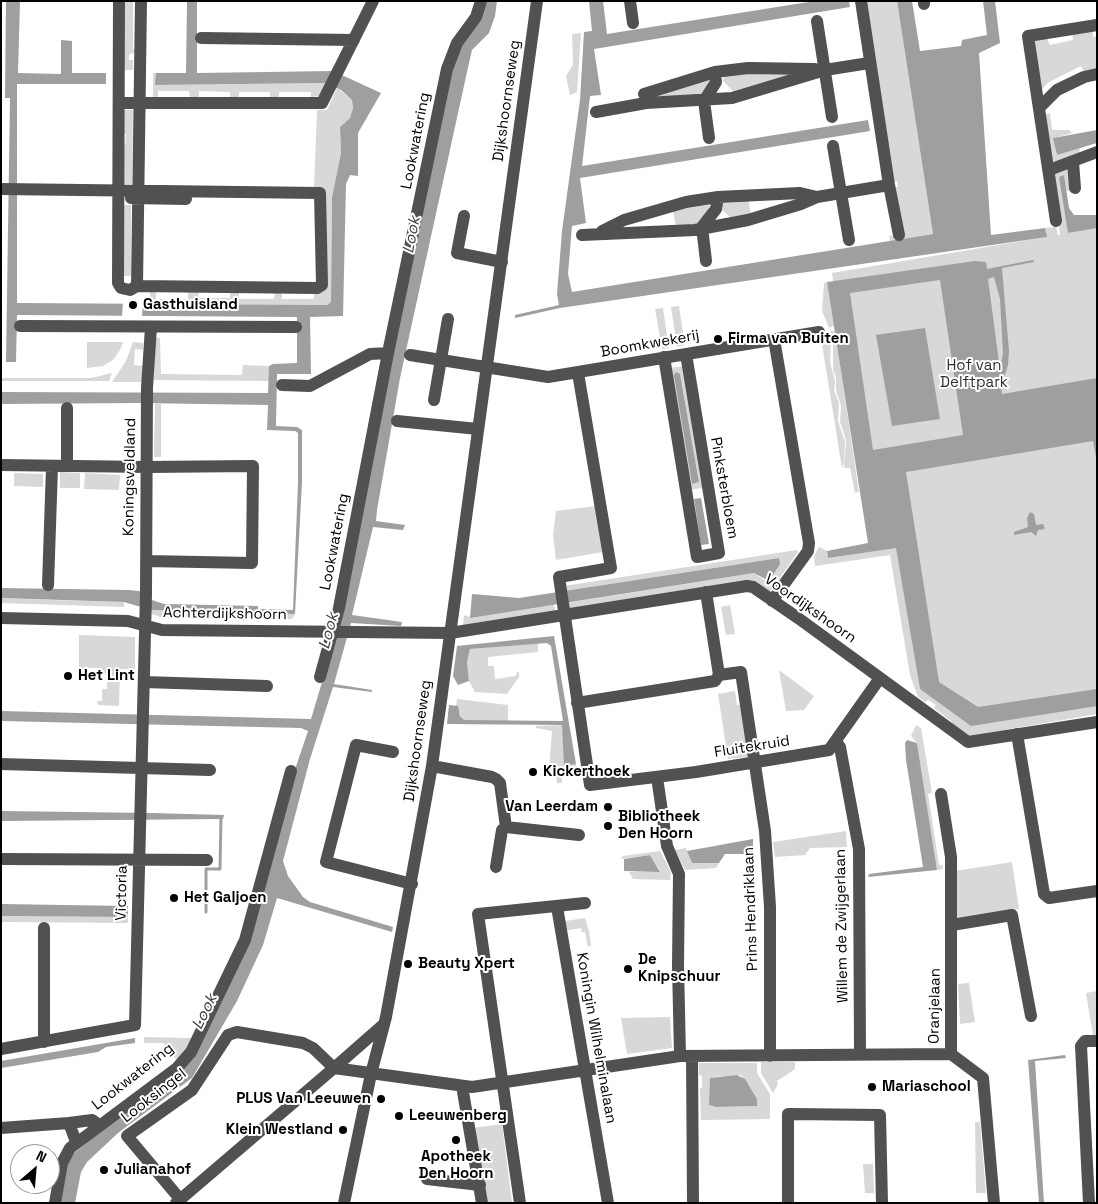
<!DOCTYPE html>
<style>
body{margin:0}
#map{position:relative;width:1098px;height:1204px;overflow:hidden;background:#fff;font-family:"Space Grotesk",sans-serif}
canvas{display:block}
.frame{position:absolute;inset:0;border:2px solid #000;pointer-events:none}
.north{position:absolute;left:10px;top:1144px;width:50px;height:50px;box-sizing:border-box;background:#fff;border:1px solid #999;border-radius:50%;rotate:27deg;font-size:14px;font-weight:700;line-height:20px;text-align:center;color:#000}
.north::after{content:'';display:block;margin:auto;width:18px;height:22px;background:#000;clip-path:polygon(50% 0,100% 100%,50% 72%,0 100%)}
</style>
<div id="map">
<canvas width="1098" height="1204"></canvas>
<div class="frame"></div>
<div class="north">N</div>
</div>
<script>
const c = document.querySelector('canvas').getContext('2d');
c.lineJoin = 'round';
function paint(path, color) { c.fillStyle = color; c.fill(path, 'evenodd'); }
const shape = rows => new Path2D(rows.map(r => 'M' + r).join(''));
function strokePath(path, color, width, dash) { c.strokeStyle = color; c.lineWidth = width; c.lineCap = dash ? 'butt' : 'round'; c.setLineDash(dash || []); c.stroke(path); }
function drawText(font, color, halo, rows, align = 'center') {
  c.font = font + ' "Space Grotesk",sans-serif'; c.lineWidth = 4; c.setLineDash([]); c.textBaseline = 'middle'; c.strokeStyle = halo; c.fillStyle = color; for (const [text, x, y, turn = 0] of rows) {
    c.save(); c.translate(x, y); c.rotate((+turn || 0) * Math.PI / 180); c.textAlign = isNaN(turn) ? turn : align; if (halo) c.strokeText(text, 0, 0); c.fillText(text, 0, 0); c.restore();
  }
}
const green = shape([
 [124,1,133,1,133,49,137,50,137,54,131,53,129,56,129,60,133,60,133,70,123,70],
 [865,1,897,1,933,234,890,241,889,236,901,234,893,188,898,187,897,181,893,182],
 [1093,31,1093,37,1097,36,1097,70,1084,72,1081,66,1049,82,1040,91,1032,41,1047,38,1050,45,1073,40,1072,34],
 [581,33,577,92,570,95,566,76,573,65,572,34],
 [801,72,733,91,723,81,725,74],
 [153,73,156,73,156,85,326,83,320,96,311,97,311,92,279,92,279,99,270,99,270,92,239,92,239,99,230,98,230,92,199,91,199,98,190,98,189,91,158,91,158,97,153,98],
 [706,77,710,81,703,95,653,99,651,95],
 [337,88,352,100,353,108,350,118,340,127,341,153,332,197,331,302,328,305,143,304,143,299,150,299,150,291,156,292,156,299,188,299,188,292,198,291,199,298,230,298,230,291,239,292,239,299,274,299,275,292,282,292,282,299,314,299,314,292,320,291,314,187,317,110,327,110],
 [123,110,133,110,132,184,122,184,122,146,125,145,126,134,123,134],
 [1050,113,1052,130,1069,130,1072,133,1054,138,1057,155,1080,148,1079,154,1057,162,1050,160,1042,115],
 [1067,167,1072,190,1066,191,1064,176,1068,233,1097,227,1097,714,970,736,950,725,952,722,934,708,936,705,928,700,925,702,918,697,910,675,890,555,815,566,814,556,819,547,827,551,828,558,897,547,920,689,971,725,974,721,923,685,902,532,875,536,832,273,1046,237,1045,228,1056,227,1058,235,1060,235,1052,172],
 [748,198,751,216,730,217,722,210,722,202],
 [122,205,131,205,131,276,123,276],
 [709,205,709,208,700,222,694,225,676,228,673,210],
 [827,282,834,326,829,328,822,311,824,283],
 [679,306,685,345,677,347,671,307],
 [663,308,669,348,662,349,655,309],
 [829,331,835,331,859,492,855,493,850,468,844,468,846,440,840,422,841,406,836,390,836,377,833,370,833,342],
 [825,335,828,336,831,343,830,362,835,381,834,390,839,403,838,421,845,442,844,462,842,468,821,338],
 [155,338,160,338,161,374,242,375,243,365,269,366,269,381,154,380],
 [87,342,123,342,120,350,113,360,103,366,87,368],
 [133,342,143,343,143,350,135,349,134,365,143,366,142,382,112,382,126,361],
 [683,366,702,488,689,490,669,368],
 [680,374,699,482,692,484,692,483],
 [112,373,109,381,1,381,1,378,91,378],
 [155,404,161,404,161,457,154,457],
 [60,472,80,473,80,488,60,488],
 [14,473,43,474,43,487,14,486],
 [85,473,120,475,119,490,84,489],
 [595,506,603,552,556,560,553,535,556,511],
 [797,550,798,552,770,592,753,582,567,609,567,603,754,573,766,581,779,558,565,591,564,586],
 [1,598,52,600,124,602,124,607,1,603],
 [554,604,555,610,463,625,464,615,470,617],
 [730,605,735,634,726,635,721,607],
 [150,610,295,614,292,619,161,617,151,614],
 [79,635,135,637,135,669,120,669,119,706,98,705,97,701,102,701,102,689,107,689,107,673,102,673,102,668,79,668],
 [538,643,538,652,488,657,488,666,494,666,495,679,516,676,517,672,519,672,519,677,507,694,475,692,469,681,467,662,470,649],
 [779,670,814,696,804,710,786,711],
 [735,691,737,705,740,705,748,757,728,759,718,694],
 [457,699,508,705,508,722,463,720,456,706],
 [563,725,565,766,576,764,578,773,562,774,562,783,557,783,556,777,549,769,552,731,536,728,536,726],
 [916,725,921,728,932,793,928,794,939,865,943,865,943,869,937,870,917,743,911,736],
 [846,831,847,847,810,848,805,855,775,857,773,842],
 [686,848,692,863,719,863,716,868,685,870,675,850],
 [660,851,671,872,670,880,633,879,629,872,660,871,650,855,621,859,623,856],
 [1012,862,1019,909,956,920,955,871],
 [1,916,128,917,128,923,1,922],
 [585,918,589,931,591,945,588,947,585,932,582,932,581,928,564,931,559,922],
 [969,983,975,1022,960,1024,958,984],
 [1097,991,1097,1036,1093,1036,1086,993],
 [670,1017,672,1048,627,1054,621,1018],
 [144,1037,191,1038,193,1039,178,1062,163,1043,144,1043],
 [761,1062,795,1062,795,1069,777,1081,778,1084,773,1093,761,1073],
 [699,1063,757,1063,757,1073,770,1094,770,1119,701,1120,700,1088,702,1088,702,1076,699,1075],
 [741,1075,757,1099,757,1106,716,1107,709,1105,713,1077],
 [975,1122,980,1122,986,1193,976,1193],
 [502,1124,512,1203,487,1203,472,1128],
 [863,1164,873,1164,874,1193,865,1193]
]);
const water = shape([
 [6,1,20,1,18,73,61,74,61,40,72,41,72,73,106,73,106,84,17,84,17,303,327,305,331,302,332,197,341,153,340,127,350,118,353,108,352,100,341,90,326,83,155,85,156,73,186,73,187,1,197,1,197,73,333,71,381,93,358,133,358,176,350,175,346,184,343,316,310,317,311,374,277,374,276,426,297,427,302,430,302,482,295,614,151,610,124,602,1,598,1,588,128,590,139,591,152,600,164,604,258,606,258,609,293,610,298,482,298,433,295,431,267,430,268,405,139,403,1,404,1,392,268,393,269,366,273,364,297,363,297,317,17,315,16,362,6,362,10,98,5,98],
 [485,1,497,1,495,16,489,33,472,50,467,72,400,378,377,510,376,521,405,525,403,530,373,527,352,615,402,622,401,626,351,623,334,684,372,690,372,692,333,687,310,759,283,861,288,876,303,897,310,902,393,927,392,932,277,898,263,945,237,1001,192,1078,118,1133,87,1162,81,1172,75,1203,59,1203,69,1157,175,1072,240,961,288,790,308,731,301,728,1,721,1,711,311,719,334,642,452,63],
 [589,1,603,1,607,34,815,1,849,1,850,7,594,49,601,95,590,96,582,166,868,120,870,131,580,178,586,223,572,226,568,274,572,292,933,234,897,1,912,1,920,51,961,46,962,40,987,35,983,1,995,1,1000,43,979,53,991,235,1045,228,1047,237,560,308,515,318,515,315,559,305,557,294,562,231,580,100,584,32,592,31],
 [1097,130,1097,143,1057,155,1053,138],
 [1064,175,1069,208,1074,215,1097,215,1097,228,1068,233,1059,177],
 [1033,260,1034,262,1002,268,1009,351,1008,365,1001,387,1002,394,1097,378,1097,462,1093,441,906,472,939,682,978,707,1097,689,1097,706,971,726,920,689,896,548,828,558,827,551,868,543,827,282,975,261,986,262,987,269],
 [994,277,1000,299,1003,353,1000,370,988,279],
 [940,280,963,435,873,450,850,293],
 [925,328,940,419,892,426,876,335],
 [676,372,680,374,699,482,692,484,674,375],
 [701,498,709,544,701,545,694,499],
 [1030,512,1034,514,1036,525,1043,524,1045,529,1038,530,1036,536,1031,532,1014,535,1014,532,1028,527,1027,518],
 [779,558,780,564,769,581,754,573,470,618,472,594,519,598],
 [554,636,576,764,564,766,562,725,447,724,449,705,458,706,460,716,464,720,563,721,551,646,547,643,470,649,467,662,469,681,458,685,453,676,457,646],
 [907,740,917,743,937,870,868,877,869,874,923,867,906,760,905,743],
 [1,811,152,813,224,815,223,819,1,821],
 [753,839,753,854,725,854,719,863,692,863,687,851],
 [650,855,660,872,624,871,624,859],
 [1,904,128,906,128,917,1,916],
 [135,1038,135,1043,106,1047,98,1052,1,1068,1,1061],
 [1065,1055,1066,1058,1035,1061,1044,1203,1039,1203,1028,1060],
 [737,1075,745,1079,757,1099,757,1106,716,1107,709,1105,710,1078]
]);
const pier = shape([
 [123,301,143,302,142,317,122,317]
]);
const stream = shape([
 [206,912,206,869,220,869,221,817]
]);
const minor = shape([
 [119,1,118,283,121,288,130,290,137,286,141,1],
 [630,1,633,23],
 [861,1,889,185,899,235],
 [924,1,924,4],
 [817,21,832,117],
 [201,38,354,40],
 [644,94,715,72,748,68,815,69],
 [119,103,322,103,373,1],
 [1039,108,1057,90,1084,77,1097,74],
 [596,112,646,103,732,98,825,70,869,63],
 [709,138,704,101,716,82,715,72],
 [833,146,849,240],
 [1073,162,1075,188],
 [1049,170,1097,152],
 [1,189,320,193,322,285,317,288,137,286],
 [131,198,186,199],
 [464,216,457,253,502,262],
 [1056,221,1028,36,1097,25],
 [602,231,624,220,686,202,718,197,800,193,817,197],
 [582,235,695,230,748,220,801,204,817,197,889,185],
 [706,261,702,227,716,209,718,197],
 [20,326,296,327],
 [410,355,548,377,819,332],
 [664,357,697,557,719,553,686,354],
 [578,373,611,568,559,577,590,785,696,772,829,750,880,678],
 [282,385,310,386,370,354,388,353],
 [434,400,448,319],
 [397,421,478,429],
 [1,465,147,467,253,466,252,563,146,561],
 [67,466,67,408],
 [48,585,52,467],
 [772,601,808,551,809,543,774,339],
 [1,618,128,621,162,630,450,633,747,586,753,587,798,618,968,742,1097,722],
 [719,675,741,672,765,831,770,907,770,1056],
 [320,677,339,608,388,353,447,69,457,43,476,17,481,1],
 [144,682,267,686],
 [577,703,715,681,719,675,706,592],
 [1017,734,1044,894,1049,898,1097,891],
 [836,742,840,747,859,849,860,1053],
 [393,752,356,745,326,862,412,884],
 [1,764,210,770],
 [432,766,492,777,496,779,500,783,506,827,579,835],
 [657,777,667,846,679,874,678,965,680,1056],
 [941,794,951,857,951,1054],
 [1,859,207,860],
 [496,867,502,830,506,827],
 [557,907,608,1203],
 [952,925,1012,915,1031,1016],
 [44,1042,44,928],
 [1,1049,135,1025,146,594,147,388,151,327],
 [951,1054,983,1078,994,1203],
 [692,1056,693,1203],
 [462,1086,482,1203],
 [69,1123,92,1120,99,1125],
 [1,1128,69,1123,76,1142],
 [427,1179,480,1185],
 [180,1199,127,1136,192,1090,228,1035,237,1032,303,1043,313,1048,334,1068,383,1025],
 [55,1203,62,1163,70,1148,177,1068,191,1052,245,940,291,771],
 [176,1203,334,1068,472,1087,680,1056,951,1054],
 [344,1203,371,1074,386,1017,432,766,537,1],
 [520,1203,478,914,585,903],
 [788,1203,788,1114,792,1114,880,1115,882,1203],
 [1089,1203,1081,1046,1085,1041,1097,1041]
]);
const markers = [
 [133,305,5,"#000"],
 [718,339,5,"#000"],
 [68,676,5,"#000"],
 [533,772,5,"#000"],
 [608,807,5,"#000"],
 [608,826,5,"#000"],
 [174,898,5,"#000"],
 [408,964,5,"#000"],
 [628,969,5,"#000"],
 [872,1087,5,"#000"],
 [381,1099,5,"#000"],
 [399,1116,5,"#000"],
 [343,1130,5,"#000"],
 [456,1140,5,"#000"],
 [104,1170,5,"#000"]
];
const streetNames = [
 ["Dijkshoornseweg",507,101,-82],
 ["Lookwatering",416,141,-79],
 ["Boomkwekerij",650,344,-10],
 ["Koningsveldland",130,477,-89],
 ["Pinksterbloem",724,488,80],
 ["Lookwatering",335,542,-79],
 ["Voordijkshoorn",810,609,35],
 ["Achterdijkshoorn",225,614,1],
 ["Dijkshoornseweg",418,741,-82],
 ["Fluitekruid",752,747,-9],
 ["Victoria",122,893,-89],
 ["Prins Hendriklaan",751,909,-92],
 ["Willem de Zwijgerlaan",842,926,-91],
 ["Oranjelaan",935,1006,-89],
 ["Koningin Wilhelminalaan",596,1038,80],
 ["Lookwatering",133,1077,-38],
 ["Looksingel",154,1096,-38]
];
const poiNames = [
 ["Gasthuisland",143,305],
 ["Firma van Buiten",728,339],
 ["Het Lint",78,676],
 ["Kickerthoek",543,772],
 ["Van Leerdam",598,807,"right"],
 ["Bibliotheek",618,817],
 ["Den Hoorn",618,834],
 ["Het Galjoen",184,898],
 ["De",638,960],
 ["Knipschuur",638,977],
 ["Beauty Xpert",418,964],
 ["Mariaschool",882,1087],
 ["PLUS Van Leeuwen",371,1099,"right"],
 ["Leeuwenberg",409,1116],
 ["Klein Westland",333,1130,"right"],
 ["Apotheek",456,1157,"center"],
 ["Den Hoorn",456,1174,"center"],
 ["Julianahof",114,1170]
];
const parkNames = [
 ["Hof van",974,366],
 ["Delftpark",974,383]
];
const waterNames = [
 ["Look",412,235,-79],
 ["Look",329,631,-75],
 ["Look",205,1012,-64]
];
paint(green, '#d8d8d8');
paint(water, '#9f9f9f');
paint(pier, '#fff');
strokePath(stream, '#9f9f9f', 3);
strokePath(minor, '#515151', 12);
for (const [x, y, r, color] of markers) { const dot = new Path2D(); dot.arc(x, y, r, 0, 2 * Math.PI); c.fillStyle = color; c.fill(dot); strokePath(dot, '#fff', 2); }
drawText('15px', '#000', '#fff', streetNames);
drawText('bold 15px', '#000', '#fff', poiNames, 'left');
drawText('15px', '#2f2f2f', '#fff', parkNames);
drawText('italic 16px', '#404040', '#fff', waterNames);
</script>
